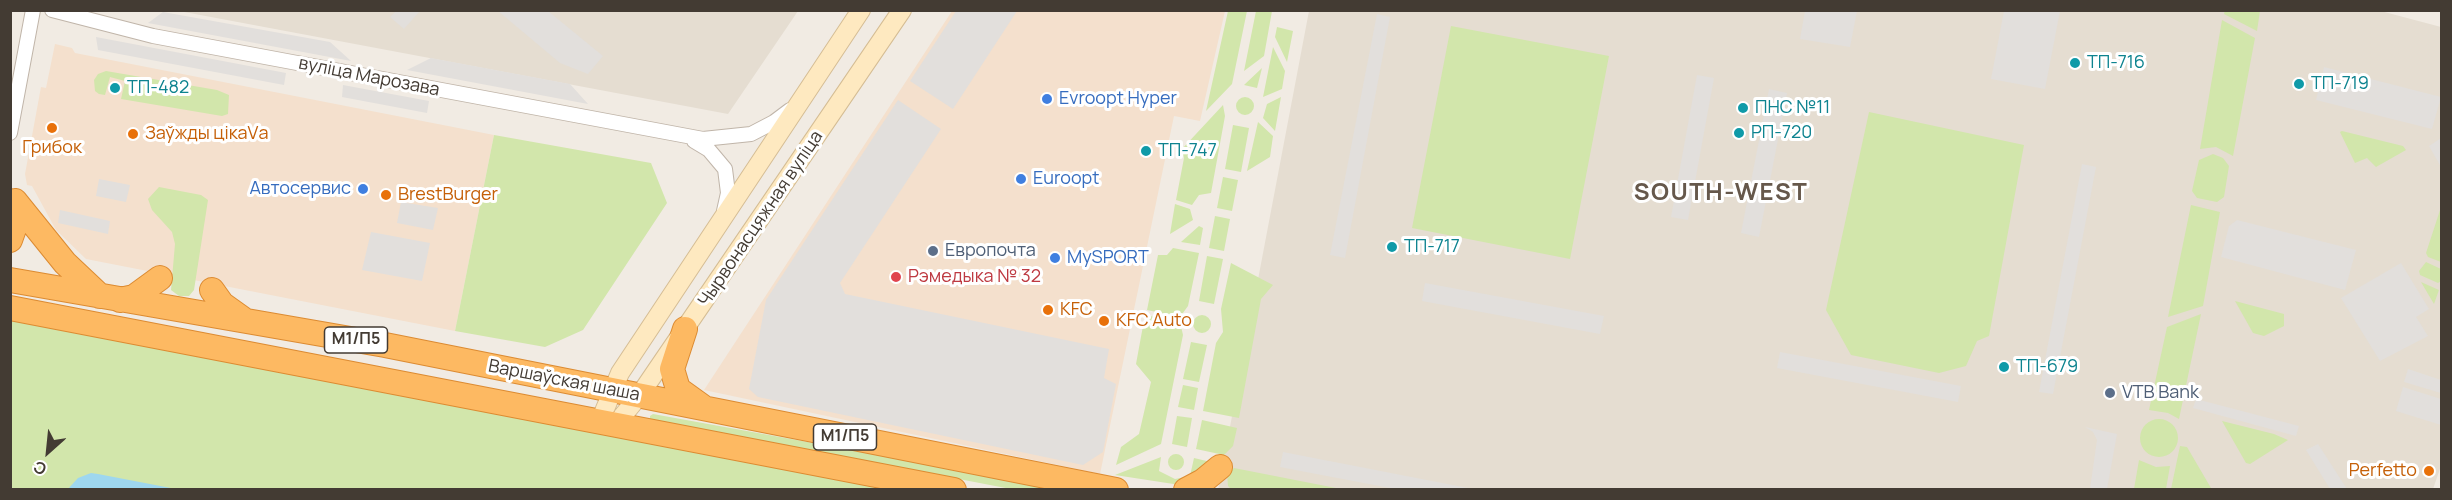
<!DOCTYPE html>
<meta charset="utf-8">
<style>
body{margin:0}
#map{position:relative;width:2452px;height:500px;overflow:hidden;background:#f1ebe3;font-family:Manrope,sans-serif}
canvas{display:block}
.frame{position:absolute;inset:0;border:12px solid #433b33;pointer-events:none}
.north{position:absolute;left:18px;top:422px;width:60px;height:60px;-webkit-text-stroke:4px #fff;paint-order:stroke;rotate:207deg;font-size:16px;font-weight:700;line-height:24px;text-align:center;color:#433b33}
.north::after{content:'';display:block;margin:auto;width:21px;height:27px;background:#433b33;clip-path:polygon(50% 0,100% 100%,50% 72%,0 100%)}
</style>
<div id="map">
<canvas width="2452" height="500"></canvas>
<div class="frame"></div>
<div class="north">С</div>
</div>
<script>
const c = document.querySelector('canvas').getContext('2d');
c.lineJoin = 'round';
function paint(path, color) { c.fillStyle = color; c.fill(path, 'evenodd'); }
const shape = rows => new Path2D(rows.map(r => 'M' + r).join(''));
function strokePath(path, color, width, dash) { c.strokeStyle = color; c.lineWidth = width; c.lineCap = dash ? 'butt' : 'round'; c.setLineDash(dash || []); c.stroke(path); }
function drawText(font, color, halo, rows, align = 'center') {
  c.font = font + ' Manrope,sans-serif'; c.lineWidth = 6; c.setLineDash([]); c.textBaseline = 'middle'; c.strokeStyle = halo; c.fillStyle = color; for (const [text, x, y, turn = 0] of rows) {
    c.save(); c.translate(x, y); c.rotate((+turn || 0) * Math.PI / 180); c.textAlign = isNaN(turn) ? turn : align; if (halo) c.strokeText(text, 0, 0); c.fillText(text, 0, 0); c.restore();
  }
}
const residential = shape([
 [2377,10,2441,27,2442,463,2433,489,1218,490,1309,11],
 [179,11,798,11,728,114]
]);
const commercial = shape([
 [952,11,1225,11,1200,121,1174,116,1100,474,704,390],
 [55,44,72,48,75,53,494,135,455,331,86,259,56,230,32,186,27,185,25,174,41,87,46,88]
]);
const green = shape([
 [2225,10,2260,11,2257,31,2224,14],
 [1228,11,1247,11,1232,84,1206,111],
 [1256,11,1272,11,1264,56,1244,71],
 [2222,20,2255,38,2233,156,2216,147,2200,149],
 [1451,26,1609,56,1570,259,1412,228],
 [1277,27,1293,31,1287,62,1275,37],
 [1273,47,1285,71,1282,89,1263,97],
 [1262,68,1257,88,1244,85],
 [106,71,217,90,229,95,228,114,222,116,121,99,125,81,110,77,105,95,99,94,95,91,94,80,98,74],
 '1236 106a9 9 0 1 1 18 0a9 9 0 1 1-18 0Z',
 [1281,97,1275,131,1263,118,1267,104],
 [1223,105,1225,116,1211,193,1199,195,1192,205,1176,200,1184,158,1182,149],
 [1869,112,2024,145,1989,336,1977,341,1966,366,1939,373,1851,355,1826,310],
 [1258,122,1273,136,1270,157,1247,171],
 [1233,125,1249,128,1241,172,1225,169],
 [2342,131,2403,146,2406,150,2376,167,2367,158,2355,163,2340,132],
 [494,135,651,163,667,203,583,330,545,347,455,331],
 [2213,154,2223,158,2229,166,2224,197,2217,202,2197,198,2192,191,2199,160],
 [1223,177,1238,180,1232,211,1217,208],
 [159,187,201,195,208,200,194,290,189,296,179,296,171,290,175,244,172,232,152,210,148,199],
 [1175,204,1190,209,1193,220,1170,234],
 [2191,205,2220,212,2203,306,2168,317],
 [2441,207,2441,262,2428,257,2426,253],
 [1215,216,1230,219,1224,251,1209,248],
 [1199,226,1203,228,1200,245,1181,242],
 [1173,248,1199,253,1188,306,1180,317,1147,310,1158,255,1167,255],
 [1207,256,1223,259,1214,304,1199,301],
 [2426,262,2441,269,2441,281,2438,283,2420,275,2419,271],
 [1231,263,1273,285,1261,299,1239,418,1203,411,1216,343,1223,332,1221,309],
 [2421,282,2439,290,2434,304],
 [2235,301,2284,314,2284,326,2264,336,2253,333],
 [2201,314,2179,419,2168,413,2149,410,2167,327],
 '1193 324a9 9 0 1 1 18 0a9 9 0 1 1-18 0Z',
 [1145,315,1180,322,1183,335,1161,444,1116,465,1121,447,1139,434,1151,382,1136,364],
 [10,318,910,489,11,489],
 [1191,342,1207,345,1199,382,1183,379],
 [1183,385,1198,388,1194,410,1178,407],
 [653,414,1067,489,1011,489,650,420,650,416],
 [1177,416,1192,418,1187,447,1172,444],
 '2140 438a19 19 0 1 1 38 0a19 19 0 1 1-38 0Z',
 [1202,420,1237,428,1233,446,1224,455,1196,449],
 [2222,421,2274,434,2288,440,2250,464,2246,463],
 [2180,446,2187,447,2211,488,2171,489],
 '1168 462a8 8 0 1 1 16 0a8 8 0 1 1-16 0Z',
 [1161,457,1159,471,1175,479,1190,476,1194,458,1215,463,1180,485,1115,475],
 [2139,460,2156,467,2170,466,2166,489,2134,489],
 [1234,468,1341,489,1231,489,1228,486,1227,474]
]);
const parking = shape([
 [396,11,396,10,420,11,404,29,390,17],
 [498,11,548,11,603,56,588,74,560,63],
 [956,11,1017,11,953,109,910,81],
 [1805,11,1857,11,1850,47,1800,39],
 [2004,11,2060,11,2045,89,1991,79],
 [163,12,330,42,351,61,148,23],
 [1377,14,1390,17,1345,258,1330,255],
 [96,37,286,73,284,85,98,50],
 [431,58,570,84,588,104,407,70],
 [2324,67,2441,97,2432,129,2316,100],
 [1697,75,1714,78,1688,220,1671,217],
 [343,85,429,101,427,113,342,97],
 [1769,89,1787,93,1759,237,1741,233],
 [898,100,941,129,840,283,845,294,1109,349,1104,378,1116,384,1103,452,1083,465,758,397,749,389,766,300],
 [2441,138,2441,167,2429,146],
 [2082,164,2096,167,2053,394,2039,392],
 [99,179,130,185,126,202,96,196],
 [401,202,438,208,433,230,397,223],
 [60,210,110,221,108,234,58,223],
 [2237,220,2356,250,2345,290,2221,257,2229,226],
 [371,232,430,243,422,281,362,270],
 [2401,263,2429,309,2416,317,2428,336,2380,361,2341,298],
 [1425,283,1604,316,1600,334,1422,301],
 [1780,352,1961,386,1958,402,1777,368],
 [2408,369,2441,380,2441,393,2404,382],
 [2403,387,2441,399,2441,425,2396,411],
 [2196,399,2299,426,2296,436,2193,408],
 [2085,427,2117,434,2107,489,2090,489,2097,440,2093,432],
 [2318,444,2347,489,2330,489,2306,450],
 [1283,452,1473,489,1395,489,1280,467]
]);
const water = shape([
 [91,473,98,474,176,489,68,489,78,478]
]);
const street = shape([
 [52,10,153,36,703,139,751,134,774,122,790,110],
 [10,133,33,10],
 [694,141,709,150,725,169,728,193,724,211]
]);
const secondary = shape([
 [600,421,620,373,861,10],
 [616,424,639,396,902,10]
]);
const highway = shape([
 [15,201,65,263,100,296],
 [10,240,15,226,15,201],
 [10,280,385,345,1116,490],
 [212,290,222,304,243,319],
 [120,300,134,297,160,278],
 [10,308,954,490],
 [685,329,672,369,678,389,703,407],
 [1186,490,1203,481,1220,467]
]);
const markers = [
 [2075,63,6,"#0f9aa8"],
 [2299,84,6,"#0f9aa8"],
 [115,88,6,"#0f9aa8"],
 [1047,99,6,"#3f7fe0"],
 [1743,108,6,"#0f9aa8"],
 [52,128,6,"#e8710a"],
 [1739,133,6,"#0f9aa8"],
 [133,134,6,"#e8710a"],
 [1146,151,6,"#0f9aa8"],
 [1021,179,6,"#3f7fe0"],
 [363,189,6,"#3f7fe0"],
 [386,195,6,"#e8710a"],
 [1392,247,6,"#0f9aa8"],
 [933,251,6,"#5c6f8a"],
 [1055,258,6,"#3f7fe0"],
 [896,277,6,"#e0444e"],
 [1048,310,6,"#e8710a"],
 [1104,321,6,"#e8710a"],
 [2004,367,6,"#0f9aa8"],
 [2110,393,6,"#5c6f8a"],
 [2429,471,6,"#e8710a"]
];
const shields = [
 [356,340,63],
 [845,437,63]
];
const shieldNames = [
 ["М1/П5",356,340],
 ["М1/П5",845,437]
];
const cultureNames = [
 ["ТП-716",2087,63],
 ["ТП-719",2311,84],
 ["ТП-482",127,88],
 ["ПНС №11",1755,108],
 ["РП-720",1751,133],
 ["ТП-747",1158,151],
 ["ТП-717",1404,247],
 ["ТП-679",2016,367]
];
const streetNames = [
 ["вуліца Марозава",369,77,11],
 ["Чырвонасцяжная вуліца",761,219,-56],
 ["Варшаўская шаша",564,381,11]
];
const shopNames = [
 ["Evroopt Hyper",1059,99],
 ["Euroopt",1033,179],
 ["Автосервис",351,189,"right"],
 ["MySPORT",1067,258]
];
const foodNames = [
 ["Заўжды цікаVа",145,134],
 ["Грибок",52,148,"center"],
 ["BrestBurger",398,195],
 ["KFC",1060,310],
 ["KFC Auto",1116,321],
 ["Perfetto",2417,471,"right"]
];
const serviceNames = [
 ["Европочта",945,251],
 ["VTB Bank",2122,393]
];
const healthNames = [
 ["Рэмедыка № 32",908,277]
];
const districtNames = [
 ["SOUTH-WEST",1721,193]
];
paint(residential, '#e5ddd1');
paint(commercial, '#f4e0cd');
paint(green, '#d2e6ab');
paint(parking, '#e2dfdc');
paint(water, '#9ed7ef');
strokePath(street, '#c0b5a9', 16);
strokePath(secondary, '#d5bd94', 20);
strokePath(highway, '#dc8b32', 26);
strokePath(street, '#fff', 14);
strokePath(secondary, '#fee9c0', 18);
strokePath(highway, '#fdb962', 24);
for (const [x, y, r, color] of markers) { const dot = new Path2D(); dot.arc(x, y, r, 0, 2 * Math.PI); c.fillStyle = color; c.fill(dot); strokePath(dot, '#fff', 2); }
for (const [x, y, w] of shields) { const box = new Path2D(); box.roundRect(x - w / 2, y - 13, w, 26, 4.5); c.fillStyle = '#fff'; c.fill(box); strokePath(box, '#433b33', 1.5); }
drawText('bold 16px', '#433b33', null, shieldNames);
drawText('18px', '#0d838f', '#fff', cultureNames, 'left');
drawText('18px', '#433b33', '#fff', streetNames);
drawText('18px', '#366cbe', '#fff', shopNames, 'left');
drawText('18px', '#c56008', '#fff', foodNames, 'left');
drawText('18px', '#4e5e75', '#fff', serviceNames, 'left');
drawText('18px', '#be3a42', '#fff', healthNames, 'left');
c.letterSpacing = '1.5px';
drawText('bold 24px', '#66584b', '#fff', districtNames);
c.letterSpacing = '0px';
</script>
